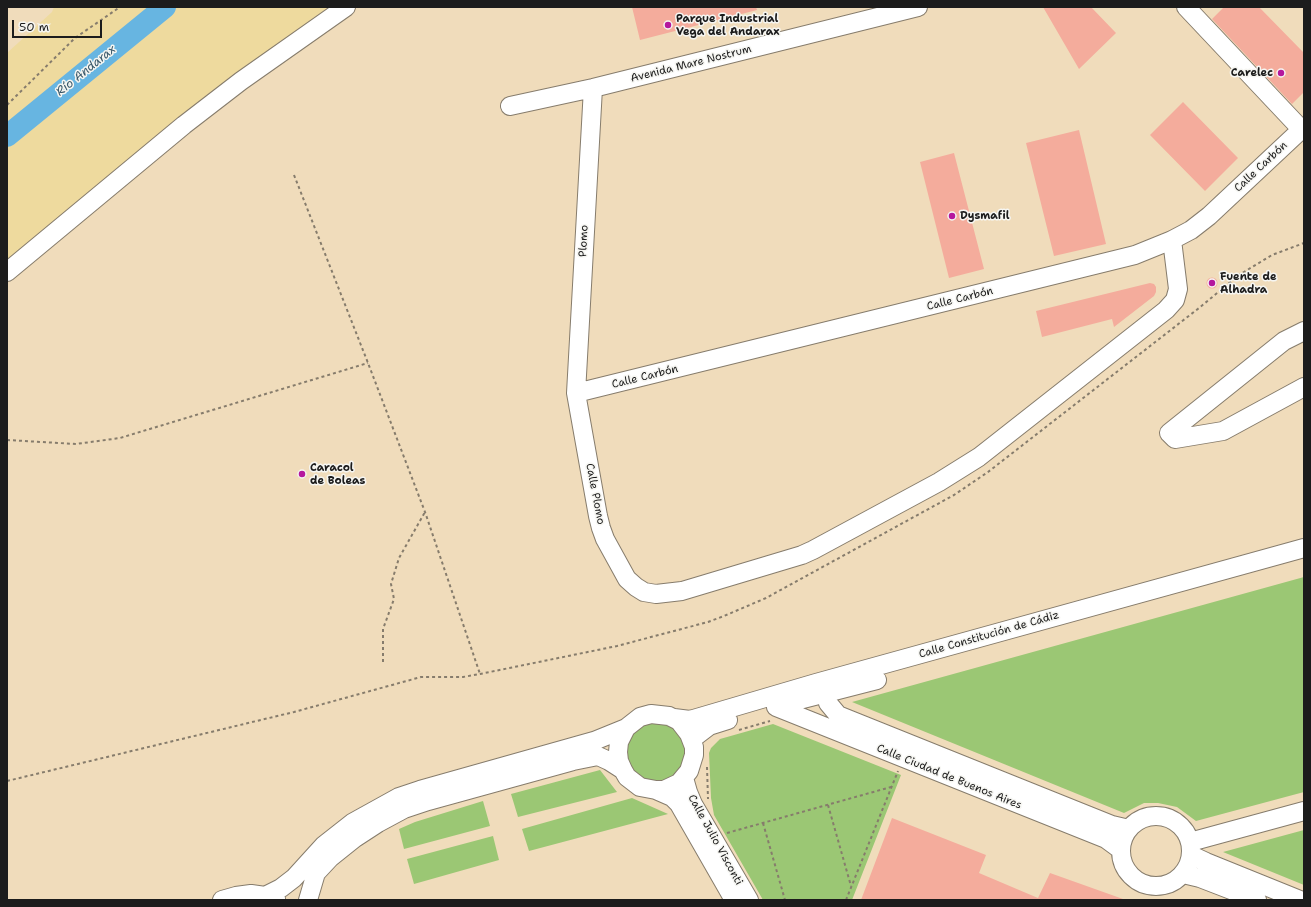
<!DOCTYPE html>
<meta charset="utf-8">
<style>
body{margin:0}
#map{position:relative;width:1311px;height:907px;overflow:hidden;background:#f0dcbb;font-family:"Shantell Sans",sans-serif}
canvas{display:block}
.frame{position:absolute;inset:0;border:8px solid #1c1c1c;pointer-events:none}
.scale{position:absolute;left:12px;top:20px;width:90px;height:18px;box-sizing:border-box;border:2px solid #1c1c1c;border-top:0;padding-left:5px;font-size:12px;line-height:14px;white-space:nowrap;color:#1c1c1c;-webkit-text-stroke:3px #f6f6f2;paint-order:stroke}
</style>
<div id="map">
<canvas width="1311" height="907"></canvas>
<div class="frame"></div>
<div class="scale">50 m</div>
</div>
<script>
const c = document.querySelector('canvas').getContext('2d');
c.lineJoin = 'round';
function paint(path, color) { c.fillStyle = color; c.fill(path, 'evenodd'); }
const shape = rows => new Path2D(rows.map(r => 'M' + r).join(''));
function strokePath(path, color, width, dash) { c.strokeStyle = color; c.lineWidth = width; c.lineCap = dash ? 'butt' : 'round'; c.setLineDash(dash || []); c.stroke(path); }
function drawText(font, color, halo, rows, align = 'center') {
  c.font = font + ' "Shantell Sans",sans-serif'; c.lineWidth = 3; c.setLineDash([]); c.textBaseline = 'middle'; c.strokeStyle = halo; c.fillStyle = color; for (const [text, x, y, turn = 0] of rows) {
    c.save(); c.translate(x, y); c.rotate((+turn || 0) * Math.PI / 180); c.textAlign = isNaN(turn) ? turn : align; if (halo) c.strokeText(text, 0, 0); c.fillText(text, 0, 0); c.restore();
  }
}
const green = shape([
 [1304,577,1304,792,1196,821,1177,807,1158,803,1144,803,1124,813,852,702],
 '626 753a30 30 0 1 1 60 0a30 30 0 1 1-60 0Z',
 [773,724,901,775,852,900,763,900,714,815,711,798,709,753,711,748,720,739],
 [600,770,617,792,518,817,511,794],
 [632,798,668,814,529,851,522,829],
 [483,801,490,826,404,849,399,829,415,822],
 [1304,830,1304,885,1223,852],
 [493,836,499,860,414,884,407,859]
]);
const sand = shape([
 [54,7,333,7,260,58,7,260,7,53,52,12]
]);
const river = shape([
 [7,136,165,7]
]);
const building = shape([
 [632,7,756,7,757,10,640,40],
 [1043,7,1091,7,1116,33,1079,69],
 [1224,7,1259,7,1304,53,1304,92,1292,104,1212,19],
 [1183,102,1238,158,1205,191,1150,135],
 [1079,130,1106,244,1054,256,1026,143],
 [954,153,984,269,949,278,920,162],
 '1206.5 283a5.5 5.5 0 1 1 11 0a5.5 5.5 0 1 1-11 0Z',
 [1150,283,1154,284,1156,287,1156,292,1154,296,1114,327,1112,319,1042,337,1036,311],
 [892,818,986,855,979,873,1038,898,1050,873,1123,899,1122,900,861,900]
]);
const path = shape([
 [7,105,75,38,120,7],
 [294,175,368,363,425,512,480,674],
 [7,440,76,444,120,438,368,363],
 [383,662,383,629,394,599,391,584,399,558,425,512],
 [739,730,770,721],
 [707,767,708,799],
 [7,781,294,712,421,677,463,677,480,674,617,646,708,622,724,616,766,598,954,495,988,472,1199,308,1239,275,1272,255,1304,243],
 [828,805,851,886],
 [763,823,785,900],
 [727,833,891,787],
 [846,900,898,771]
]);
const minor = shape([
 [1186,7,1301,129],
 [593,88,576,393,598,516,601,528,605,539,627,579,636,587,644,592,656,594,682,591,802,555,813,550,939,482,979,457,1166,310,1175,300,1178,289,1172,240],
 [510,106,593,88,918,7],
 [7,272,184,125,241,81,346,7],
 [1304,331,1284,341,1169,433,1175,439,1223,431,1304,387],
 [576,393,1135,255,1172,240,1191,230,1209,216,1304,127],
 [818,686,826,694,828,703,838,715,1112,825,1129,829],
 [795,701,877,680],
 [776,707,1106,839,1121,850],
 [674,718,690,720,816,683,1304,548],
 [692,739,709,726,728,720],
 [684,778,688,792,693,804,749,900],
 [656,790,672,797,679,804,734,900],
 '1121 851a35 35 0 1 1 70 0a35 35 0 1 1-70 0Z',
 [1190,842,1304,811],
 [1191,855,1206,862,1300,900],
 [1183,874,1200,878,1257,900],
 [265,896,281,888,294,878,324,845,352,823,399,797,420,790,594,741,626,728],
 [222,900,236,896,251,894,265,896,276,899],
 [308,900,316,873,330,858,355,838,378,823,404,809,428,801,573,761,598,756,609,761,623,770,627,777,640,787,656,790,664,790,679,783,689,771,694,755,694,747,689,734,679,721,669,716,651,714,640,717,626,728,619,742,618,752,619,761,623,770]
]);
const markers = [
 [668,25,4,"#b5179e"],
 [1281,73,4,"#b5179e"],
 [952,216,4,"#b5179e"],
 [1212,283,4,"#b5179e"],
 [302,474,4,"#b5179e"]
];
const poiNames = [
 ["Parque Industrial",676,19],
 ["Vega del Andarax",676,32],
 ["Carelec",1273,73,"right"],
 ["Dysmafil",960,216],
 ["Fuente de",1220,277],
 ["Alhadra",1220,290],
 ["Caracol",310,468],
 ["de Boleas",310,481]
];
const streetNames = [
 ["Avenida Mare Nostrum",691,64,-14],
 ["Calle Carbón",1261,167,-43],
 ["Plomo",584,241,-87],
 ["Calle Carbón",960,299,-14],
 ["Calle Carbón",645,377,-14],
 ["Calle Plomo",595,494,79],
 ["Calle Constitución de Cádiz",989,635,-16],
 ["Calle Ciudad de Buenos Aires",949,777,22],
 ["Calle Julio Visconti",715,840,61]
];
const waterNames = [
 ["Río Andarax",86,71,-39]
];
paint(green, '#9bc774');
paint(sand, '#eeda9e');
strokePath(river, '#67b5e1', 22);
paint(building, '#f4ac9c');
strokePath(minor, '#867c6c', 20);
strokePath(path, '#867c6c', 2, [3, 3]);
strokePath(minor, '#fff', 18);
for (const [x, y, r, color] of markers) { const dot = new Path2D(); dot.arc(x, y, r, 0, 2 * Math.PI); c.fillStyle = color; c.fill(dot); strokePath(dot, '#f6f6f2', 1.5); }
drawText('bold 11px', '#1c1c1c', '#f6f6f2', poiNames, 'left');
drawText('11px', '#1c1c1c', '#f6f6f2', streetNames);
drawText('italic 12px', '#3a596b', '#f6f6f2', waterNames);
</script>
